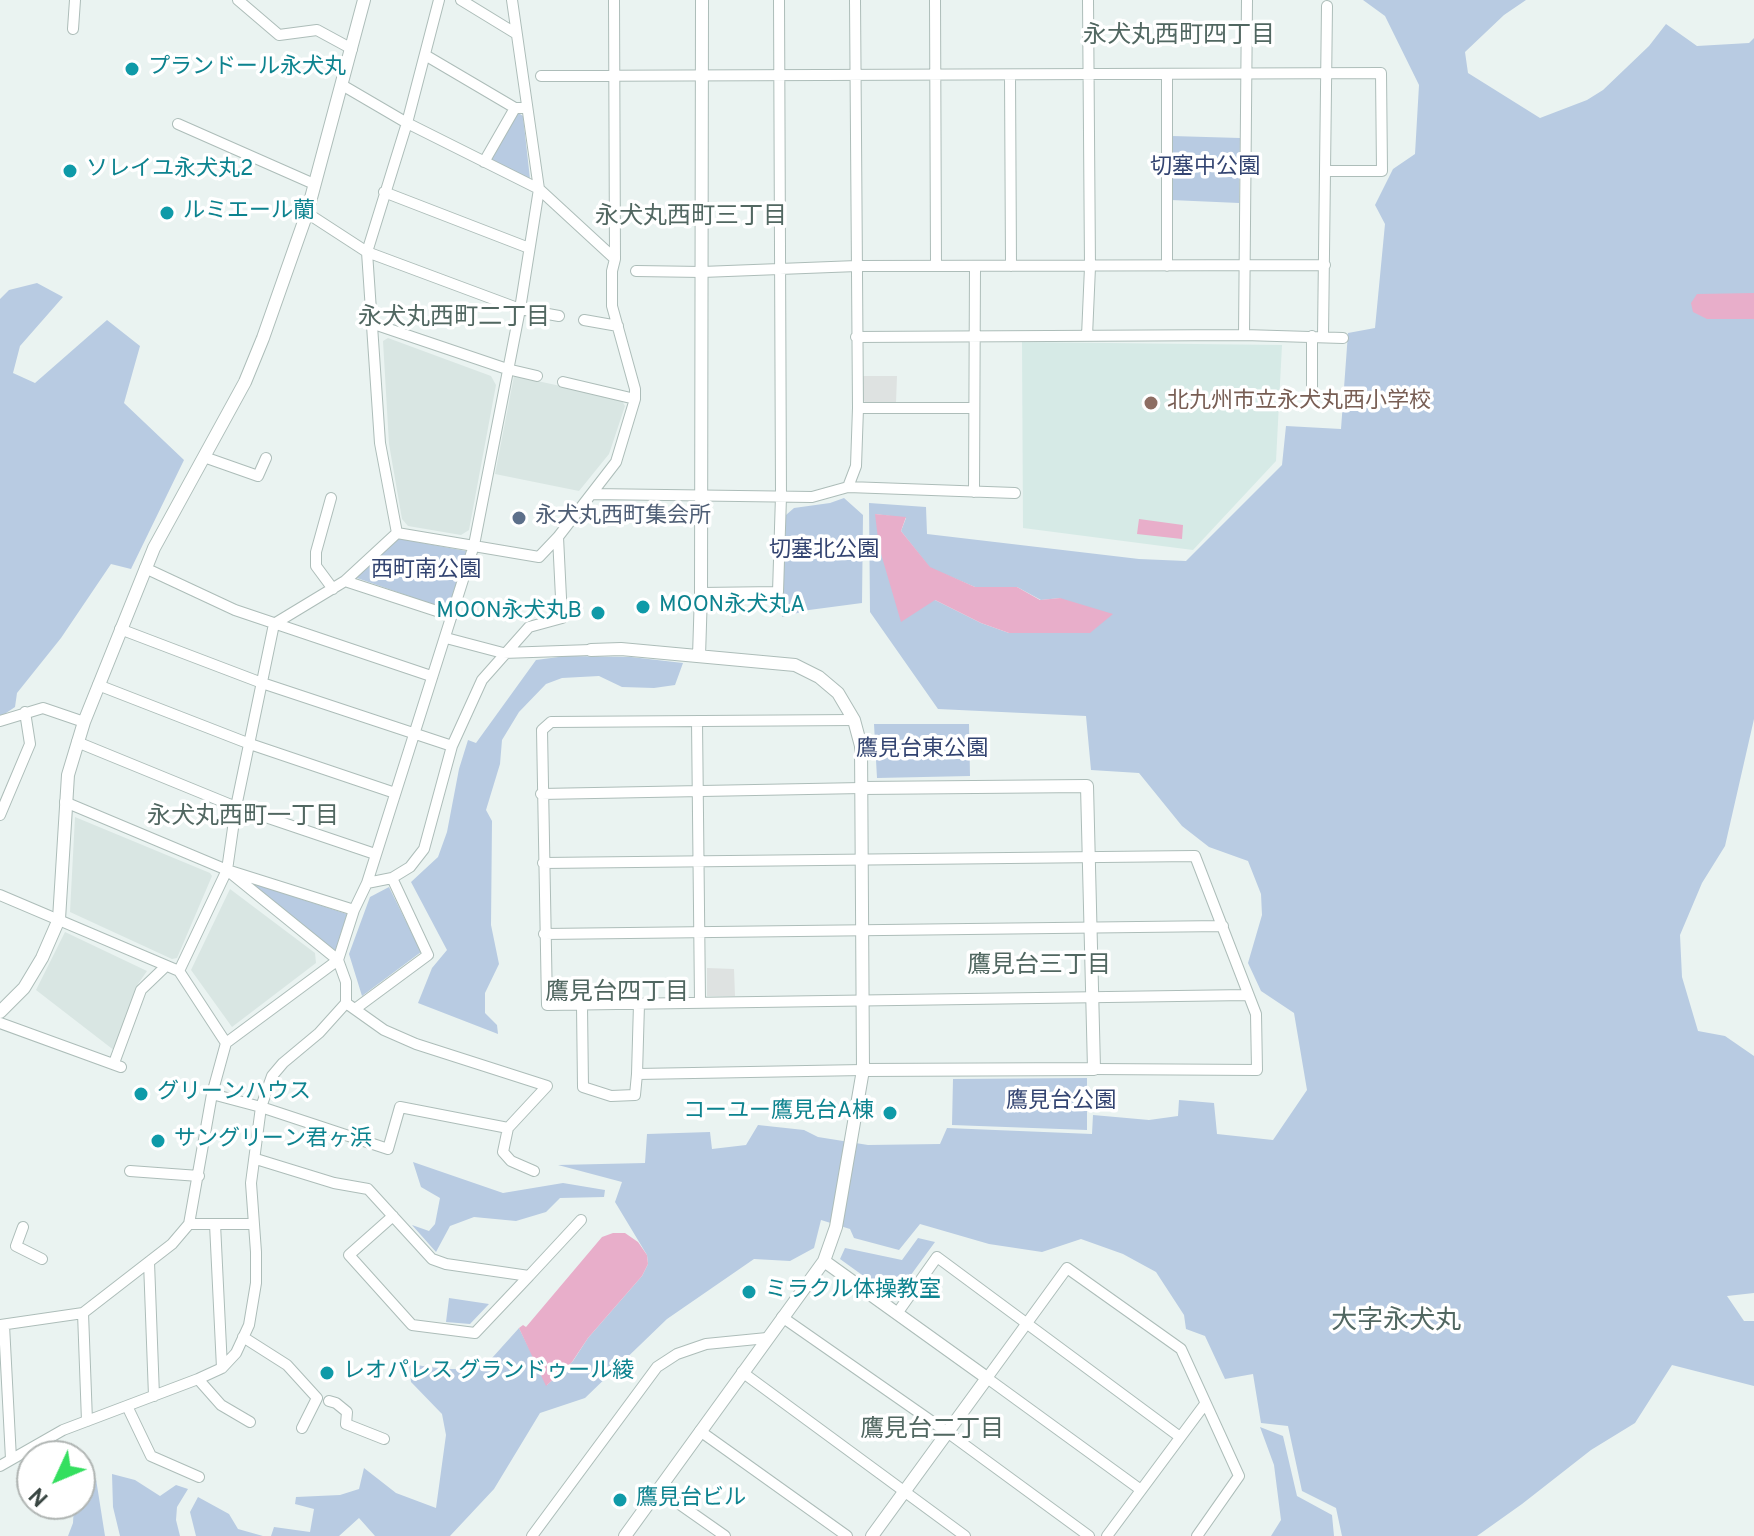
<!DOCTYPE html>
<meta charset="utf-8">
<style>
body{margin:0}
#map{position:relative;width:1754px;height:1536px;overflow:hidden;background:#eaf3f1;font-family:Overpass,sans-serif}
canvas{display:block}
.north{position:absolute;left:16px;top:1440px;width:80px;height:80px;box-sizing:border-box;background:#fff;border:2px solid #b0b5b3;border-radius:50%;rotate:226deg;font-size:22px;font-weight:700;line-height:32px;text-align:center;color:#394642}
.north::after{content:'';display:block;margin:auto;width:28px;height:36px;background:#34df5f;clip-path:polygon(50% 0,100% 100%,50% 72%,0 100%)}
</style>
<div id="map">
<canvas width="1754" height="1536"></canvas>
<div class="north">N</div>
</div>
<script>
const c = document.querySelector('canvas').getContext('2d');
c.lineJoin = 'round';
function paint(path, color) { c.fillStyle = color; c.fill(path, 'evenodd'); }
const shape = rows => new Path2D(rows.map(r => 'M' + r).join(''));
function strokePath(path, color, width, dash) { c.strokeStyle = color; c.lineWidth = width; c.lineCap = dash ? 'butt' : 'round'; c.setLineDash(dash || []); c.stroke(path); }
function drawText(font, color, halo, rows, align = 'center') {
  c.font = font + ' Overpass,"Noto Sans JP",sans-serif'; c.lineWidth = 7; c.setLineDash([]); c.textBaseline = 'middle'; c.strokeStyle = halo; c.fillStyle = color; for (const [text, x, y, turn = 0] of rows) {
    c.save(); c.translate(x, y); c.rotate((+turn || 0) * Math.PI / 180); c.textAlign = isNaN(turn) ? turn : align; if (halo) c.strokeText(text, 0, 0); c.fillText(text, 0, 0); c.restore();
  }
}
const residential = shape([
 [388,338,491,376,496,385,469,530,461,535,408,526,402,519,389,444,383,341],
 [514,376,621,399,625,406,609,454,579,491,495,474],
 [75,817,210,873,212,876,177,958,172,959,70,912],
 [230,889,315,953,316,963,232,1027,191,970],
 [65,932,147,971,138,984,115,1051,36,990]
]);
const education = shape([
 [1022,342,1282,345,1276,461,1193,550,1023,528]
]);
const green = shape([
 [1363,0,1526,0,1504,15,1465,52,1468,73,1540,118,1587,100,1603,90,1649,46,1666,24,1697,46,1749,43,1754,38,1754,719,1725,846,1702,883,1680,935,1682,977,1698,1031,1725,1036,1754,1056,1754,1293,1727,1296,1744,1321,1754,1321,1754,1386,1672,1365,1635,1423,1591,1450,1522,1504,1477,1536,1342,1536,1336,1508,1302,1491,1288,1426,1261,1423,1253,1374,1225,1379,1205,1336,1186,1329,1184,1315,1156,1272,1123,1254,1081,1239,1042,1252,989,1244,920,1224,899,1250,854,1238,850,1229,821,1220,814,1248,790,1261,754,1259,667,1319,585,1398,540,1413,494,1489,450,1536,375,1536,359,1518,339,1536,271,1536,274,1527,310,1532,314,1509,295,1504,296,1497,340,1495,359,1489,364,1468,396,1493,436,1508,446,1435,442,1414,411,1382,409,1364,444,1369,467,1369,492,1358,519,1328,547,1385,573,1361,588,1338,642,1276,648,1264,647,1255,615,1202,622,1182,558,1165,645,1163,647,1134,710,1132,712,1149,746,1145,758,1125,804,1130,818,1137,868,1145,940,1144,947,1128,1092,1134,1093,1115,1149,1120,1178,1116,1179,1100,1214,1103,1217,1134,1273,1140,1307,1090,1294,1013,1261,991,1248,963,1262,915,1261,894,1248,861,1209,847,1182,826,1139,773,1091,770,1086,716,938,709,870,612,869,503,926,507,927,534,1139,559,1186,561,1282,465,1286,426,1341,429,1348,333,1375,328,1385,224,1375,205,1393,169,1415,154,1419,85,1385,16],
 [875,514,906,518,901,531,930,568,975,587,1017,587,1041,600,1061,598,1009,633,981,623,935,600],
 [517,112,523,116,530,179,491,159],
 [1172,136,1240,138,1239,203,1171,200],
 [37,283,63,297,20,346,13,373,35,383,107,320,140,346,124,403,184,460,131,569,111,564,61,638,17,693,15,707,0,717,0,299,9,290],
 [844,498,863,515,862,603,809,610,782,617,786,515,794,508,830,503],
 [396,538,466,551,449,610,354,577],
 [566,656,631,657,683,663,675,685,654,688,622,687,599,676,562,678,546,684,519,712,502,740,500,764,486,810,492,821,491,925,499,964,485,993,485,1013,497,1025,498,1034,418,1003,432,968,447,950,411,882,438,857,447,832,459,769,468,740,476,743,536,660],
 [874,724,969,724,970,776,877,778],
 [252,883,347,914,335,952],
 [389,887,421,952,362,996,349,954,370,897],
 [1087,1078,1087,1130,952,1125,953,1079],
 [413,1162,503,1193,563,1183,605,1190,604,1197,560,1198,546,1212,516,1221,474,1217,450,1226,436,1252,412,1225,429,1231,435,1224,440,1198,421,1187],
 [918,1238,935,1242,894,1298,840,1259,845,1248,902,1260],
 [449,1298,489,1304,470,1324,446,1322],
 [1260,1427,1283,1436,1297,1496,1332,1515,1334,1536,1271,1536,1281,1520,1274,1465],
 [112,1474,135,1480,160,1496,176,1485,188,1489,177,1507,176,1520,180,1536,120,1536,113,1507],
 [96,1479,105,1536,68,1536,73,1523,74,1504,80,1504,80,1491,84,1485],
 [198,1497,229,1514,238,1529,263,1536,196,1536,190,1512]
]);
const parking = shape([
 [863,376,897,376,896,403,867,404,863,400],
 [707,968,734,969,735,996,707,996]
]);
const water = shape([
 [1754,293,1754,319,1707,319,1693,312,1691,303,1697,294],
 [875,514,906,517,901,531,930,567,975,587,1017,587,1040,600,1060,598,1113,614,1090,633,1009,633,981,623,935,600,901,622,879,547],
 [1139,519,1183,525,1182,539,1137,534],
 [613,1233,625,1233,638,1242,647,1255,648,1264,642,1276,588,1338,572,1362,546,1386,519,1328,523,1325,526,1327,602,1237]
]);
const minor = shape([
 [238,0,279,35,317,30,352,49],
 [461,0,515,33],
 [935,0,936,266],
 [73,29,75,0],
 [425,55,515,108,527,108],
 [1010,75,1011,266],
 [541,76,1381,73,1382,171,1325,171],
 [342,85,407,123,539,189,615,259],
 [178,124,314,184],
 [484,162,515,108],
 [384,192,529,248],
 [307,213,367,252,520,309,559,316],
 [1167,266,1167,74],
 [636,271,702,272,857,266,1325,265],
 [584,320,618,326],
 [371,323,507,369,537,376],
 [1244,335,1247,0],
 [1087,336,1090,267,1088,0],
 [1312,336,1312,399],
 [1323,336,1327,6],
 [856,337,1244,335,1343,338],
 [563,382,635,399],
 [858,408,973,408],
 [204,457,258,476,266,458],
 [848,487,1015,493],
 [974,492,975,267],
 [592,494,812,497,848,487,856,466,858,408,855,0],
 [331,498,316,552,316,566,333,589],
 [397,533,539,557,558,537,616,462,635,399,635,389,612,306,612,271,615,259,614,0],
 [397,533,380,443,367,252,407,123,439,0],
 [145,568,235,610,431,676],
 [345,581,452,616],
 [701,593,778,592,781,496,779,0],
 [120,629,262,683,452,746],
 [446,638,503,653,591,650],
 [98,685,250,744,395,793],
 [854,720,551,722,542,730,547,1005,1248,995],
 [0,721,43,708,84,722],
 [697,721,700,1001],
 [77,742,236,807,375,854],
 [541,794,862,788],
 [65,802,227,870,354,910],
 [0,815,30,744,25,712],
 [543,863,1195,856,1256,1014,1257,1070,1094,1069],
 [367,883,392,878,410,867,424,849,452,746,482,680,529,627,562,618,558,537],
 [0,895,179,971,226,1043],
 [544,934,1223,926],
 [179,971,227,870,236,807,274,624,345,581,397,533],
 [639,1004,637,1074,863,1070],
 [582,1006,583,1087,611,1096,635,1095,637,1074],
 [355,1009,428,955,392,878],
 [0,1023,121,1067],
 [114,1063,141,990,165,967],
 [212,1094,261,1107,388,1149,400,1107,508,1128,547,1086,416,1044,384,1030,346,1003],
 [508,1128,503,1152,511,1161,534,1171],
 [256,1159,334,1183,368,1189,432,1259,446,1264,529,1276,581,1220],
 [130,1171,199,1176],
 [393,1216,349,1255,412,1325,475,1333,529,1276],
 [189,1224,254,1224],
 [215,1224,222,1368],
 [23,1227,16,1246,42,1259],
 [149,1262,154,1396],
 [898,1312,937,1257,1180,1437],
 [83,1313,87,1421],
 [782,1317,947,1432,1089,1536],
 [0,1325,83,1313,172,1244,189,1224,212,1094,226,1043,338,960,354,910,367,883,474,545,520,309,539,189,512,0],
 [4,1325,11,1459],
 [243,1337,287,1365,317,1398,302,1428],
 [742,1372,965,1536],
 [198,1379,221,1405,250,1422],
 [329,1401,336,1403,347,1412,346,1424,384,1439],
 [127,1406,151,1456,199,1477],
 [700,1431,847,1536],
 [0,1466,63,1430,198,1379,222,1368,236,1353,249,1325,256,1283,256,1252,251,1183,261,1107,272,1076,283,1063,319,1033,346,1003,346,982,338,960,227,870],
 [658,1489,725,1536],
 [1141,1490,987,1378,1067,1268,1181,1349,1239,1476,1197,1536],
 [532,1536,657,1367,677,1354,706,1344,767,1338],
 [1107,1536,1205,1404]
]);
const tertiary = shape([
 [591,650,621,649,795,665,819,677,838,693,854,720,861,746,863,1070,836,1227,824,1261,625,1536],
 [699,656,701,593,702,0],
 [862,788,1087,786,1094,1069,863,1070],
 [0,1012,24,988,42,958,59,919,68,775,84,722,154,548,245,382,263,338,307,213,364,0],
 [824,1261,987,1378,872,1536]
]);
const markers = [
 [132,69,8,"#0f9aa8"],
 [70,171,8,"#0f9aa8"],
 [167,213,8,"#0f9aa8"],
 [1151,403,8,"#8d6e63"],
 [519,518,8,"#5c6f8a"],
 [643,607,8,"#0f9aa8"],
 [598,613,8,"#0f9aa8"],
 [141,1094,8,"#0f9aa8"],
 [890,1113,8,"#0f9aa8"],
 [158,1141,8,"#0f9aa8"],
 [749,1292,8,"#0f9aa8"],
 [327,1373,8,"#0f9aa8"],
 [620,1500,8,"#0f9aa8"]
];
const cultureNames = [
 ["プランドール永犬丸",148,69],
 ["ソレイユ永犬丸2",86,171],
 ["ルミエール蘭",183,213],
 ["MOON永犬丸A",659,607],
 ["MOON永犬丸B",582,613,"right"],
 ["グリーンハウス",157,1094],
 ["コーユー鷹見台A棟",874,1113,"right"],
 ["サングリーン君ヶ浜",174,1141],
 ["ミラクル体操教室",765,1292],
 ["レオパレス グランドゥール綾",343,1373],
 ["鷹見台ビル",636,1500]
];
const parkNames = [
 ["切塞中公園",1205,169],
 ["切塞北公園",824,552],
 ["西町南公園",426,572],
 ["鷹見台東公園",922,751],
 ["鷹見台公園",1061,1103]
];
const educationNames = [
 ["北九州市立永犬丸西小学校",1167,403]
];
const serviceNames = [
 ["永犬丸西町集会所",535,518]
];
const neighbourhoodNames = [
 ["永犬丸西町四丁目",1179,37],
 ["永犬丸西町三丁目",691,218],
 ["永犬丸西町二丁目",454,319],
 ["永犬丸西町一丁目",243,818],
 ["鷹見台三丁目",1039,967],
 ["鷹見台四丁目",617,994],
 ["鷹見台二丁目",932,1431]
];
const quarterNames = [
 ["大字永犬丸",1396,1323]
];
paint(residential, '#d9e6e3');
paint(education, '#d6eae6');
paint(green, '#b8cbe2');
paint(parking, '#dee2e1');
paint(water, '#e8aeca');
strokePath(minor, '#adbdb9', 12);
strokePath(tertiary, '#adbdb9', 14);
strokePath(minor, '#fff', 10);
strokePath(tertiary, '#fff', 12);
for (const [x, y, r, color] of markers) { const dot = new Path2D(); dot.arc(x, y, r, 0, 2 * Math.PI); c.fillStyle = color; c.fill(dot); strokePath(dot, '#fff', 3); }
drawText('22px', '#0d838f', '#fff', cultureNames, 'left');
drawText('22px', '#334471', '#fff', parkNames);
drawText('22px', '#785e54', '#fff', educationNames, 'left');
drawText('22px', '#4e5e75', '#fff', serviceNames, 'left');
drawText('24px', '#516761', '#fff', neighbourhoodNames);
drawText('26px', '#516761', '#fff', quarterNames);
</script>
